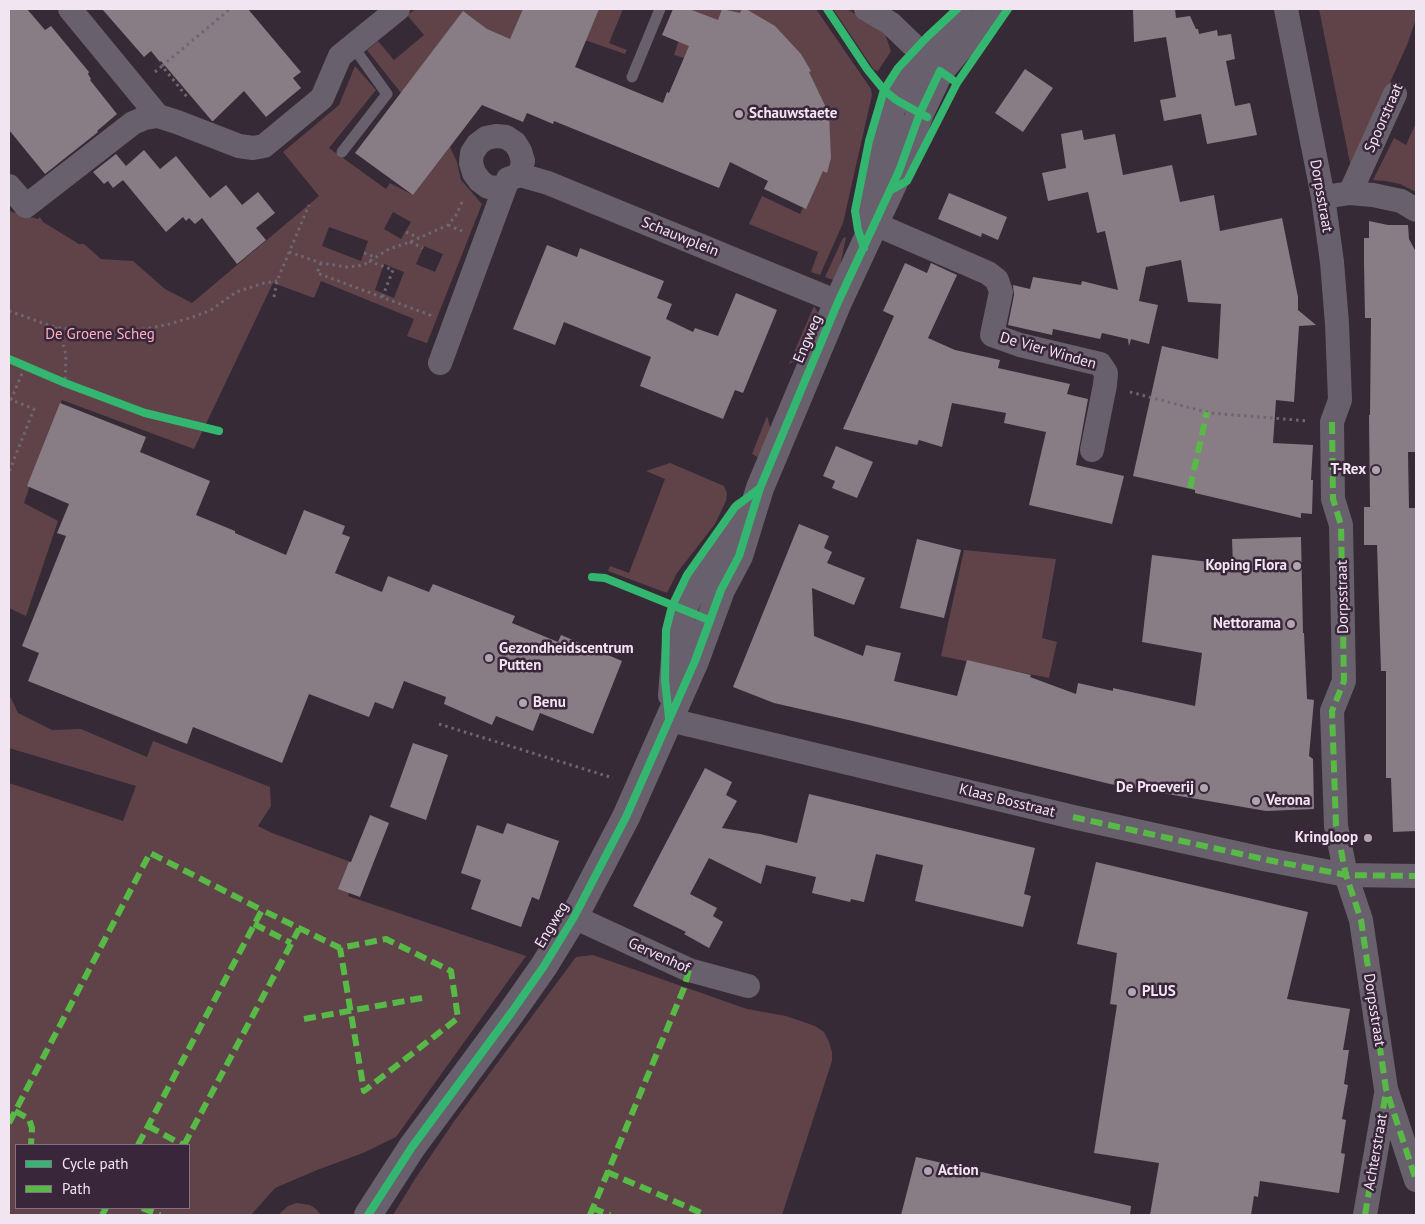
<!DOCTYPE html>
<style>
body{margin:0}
#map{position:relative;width:1425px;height:1224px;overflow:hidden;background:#362a36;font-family:"PT Sans",sans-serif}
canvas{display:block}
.frame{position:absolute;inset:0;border:10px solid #f2e5f2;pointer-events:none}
.legend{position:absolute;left:15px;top:1144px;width:175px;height:65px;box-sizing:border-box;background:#3a263a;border:1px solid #847284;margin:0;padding:6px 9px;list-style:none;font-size:15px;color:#f2e5f2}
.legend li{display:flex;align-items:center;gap:10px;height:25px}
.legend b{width:25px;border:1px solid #847284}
</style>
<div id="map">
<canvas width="1425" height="1224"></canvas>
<div class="frame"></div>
<ul class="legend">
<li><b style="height:6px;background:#33b770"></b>Cycle path</li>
<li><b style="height:6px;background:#58b947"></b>Path</li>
</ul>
</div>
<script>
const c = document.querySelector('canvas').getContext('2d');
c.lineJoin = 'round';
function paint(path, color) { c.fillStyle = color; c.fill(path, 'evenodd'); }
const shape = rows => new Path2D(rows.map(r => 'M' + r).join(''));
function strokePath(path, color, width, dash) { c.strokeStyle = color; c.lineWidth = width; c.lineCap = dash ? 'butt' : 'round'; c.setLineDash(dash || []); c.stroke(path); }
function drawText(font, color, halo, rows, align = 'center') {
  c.font = font + ' "PT Sans",sans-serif'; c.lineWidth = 5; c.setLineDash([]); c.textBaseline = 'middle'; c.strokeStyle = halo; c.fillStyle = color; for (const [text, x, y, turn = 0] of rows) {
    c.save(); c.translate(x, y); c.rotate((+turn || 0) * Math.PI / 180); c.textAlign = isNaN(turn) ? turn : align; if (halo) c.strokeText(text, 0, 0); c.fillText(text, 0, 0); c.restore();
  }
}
const green = shape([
 [416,9,623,9,609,43,627,50,625,54,522,18,514,45,405,98,367,50,378,41,394,60,424,35,407,15],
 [689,9,816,9,871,89,872,95,843,223,820,275,811,272,818,252,749,224,762,196,800,214,805,204,695,61,674,55],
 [833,9,847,9,884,31,891,51,878,71,874,70],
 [1319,9,1416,9,1416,19,1407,45,1351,168],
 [355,66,376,90,329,148,386,189,390,183,413,195,450,147,457,162,461,180,482,204,427,343,407,336,414,319,321,281,314,298,273,283,194,449,62,400,38,461,24,503,58,521,26,616,9,608,9,211,38,219,40,217,43,222,79,244,84,244,101,259,133,261,165,289,192,303,319,196,283,152,339,105],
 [393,212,411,222,401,239,384,229],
 [329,227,368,241,361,261,322,246],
 [424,246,443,254,435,272,416,264],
 [384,264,404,272,394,298,375,290],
 [1416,123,1416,192,1400,184,1386,181,1373,180,1394,138,1406,145],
 [846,237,840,266,833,280,825,277,843,238],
 [814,306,818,313,818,317,801,356,799,359,789,364],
 [767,416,771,430,758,457,757,457,752,454],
 [670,463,717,483,724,486,727,493,726,501,715,524,677,573,667,593,608,571,610,566,629,573,665,479,646,471],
 [964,550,1056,559,1042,638,1057,642,1049,678,941,656],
 [9,694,18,713,52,730,81,729,147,757,153,741,270,787,271,806,258,826,272,833,359,865,348,896,526,956,396,1137,363,1153,317,1170,275,1188,251,1215,9,1215,9,783,123,821,136,786,9,748],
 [16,1145,189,1145,189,1208,16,1208],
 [593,955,747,1009,786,1016,815,1026,824,1032,829,1042,832,1052,832,1061,782,1215,393,1215,415,1179,455,1120,576,957],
 [296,1203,310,1205,316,1209,321,1215,278,1215,288,1206]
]);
const building = shape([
 [9,9,27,9,45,30,51,26,89,72,88,74,91,79,90,80,117,114,97,131,98,132,45,174,9,130],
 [102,9,248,9,301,72,293,78,301,88,266,117,244,91,213,121,212,121,161,61,160,62,151,51,144,57],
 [523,9,599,9,575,67,663,103,667,92,669,93,689,46,662,35,673,9,689,9,718,20,722,9,740,13,742,9,746,9,775,26,801,54,811,71,809,72,829,114,831,158,827,173,823,171,806,209,764,189,768,181,730,162,719,188,554,121,553,124,527,113,523,122,482,105,413,195,355,153,463,11,487,29,510,39],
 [1133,9,1175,9,1176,18,1190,16,1196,29,1198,29,1199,34,1217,30,1218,36,1231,34,1235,59,1226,61,1235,106,1250,103,1257,135,1207,144,1201,114,1164,121,1160,100,1176,97,1166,37,1134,42],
 [1025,69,1053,88,1023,132,995,113],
 [1082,130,1084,140,1115,134,1123,175,1172,165,1180,202,1214,195,1220,231,1282,218,1298,297,1298,310,1316,325,1299,326,1294,402,1276,400,1273,443,1313,445,1311,480,1313,480,1312,514,1301,513,1301,518,1195,493,1195,490,1133,476,1162,346,1218,359,1221,304,1188,302,1181,260,1146,267,1139,301,1158,305,1149,344,1131,339,1129,346,1128,339,1102,333,1100,339,1053,329,1052,335,1008,325,1014,295,1013,285,1030,289,1033,277,1081,285,1082,281,1118,290,1105,231,1097,233,1088,192,1048,201,1042,173,1066,168,1061,134],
 [144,150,160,169,176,156,210,198,226,185,242,205,258,192,275,213,256,228,266,240,237,264,202,218,195,224,189,218,186,221,183,217,166,232,123,180,113,188,108,181,104,184,93,172,116,154,126,166],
 [949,193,1007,217,998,240,982,233,981,237,938,219],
 [1369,221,1388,225,1408,225,1409,239,1416,252,1416,452,1408,452,1409,508,1416,508,1416,831,1393,832,1391,778,1386,778,1386,671,1381,671,1377,545,1364,545,1364,507,1370,507,1369,415,1370,415,1371,318,1365,318,1364,263,1364,238,1369,238],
 [547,245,577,257,580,248,664,281,657,298,672,304,666,319,693,332,695,328,718,336,736,293,777,310,743,393,735,390,723,419,640,386,651,357,564,322,555,345,513,329],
 [905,263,927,273,931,263,957,275,928,338,955,350,1000,360,998,368,1070,384,1067,394,1088,399,1076,465,1124,476,1112,524,1029,505,1046,432,1004,423,1006,413,952,403,942,447,919,440,917,445,843,429,894,316,883,311],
 [60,403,146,437,140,452,210,481,196,515,235,531,235,533,286,555,304,510,345,526,342,534,350,537,335,573,382,592,388,576,429,592,433,584,515,616,512,623,558,642,561,635,622,661,593,734,540,713,533,731,496,716,492,725,444,704,446,697,404,681,393,709,375,702,369,717,309,694,282,763,193,727,187,744,28,681,39,653,22,646,66,536,57,533,69,504,27,486],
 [836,446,873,462,857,498,832,488,835,481,823,476],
 [799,524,829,536,824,548,832,552,827,563,865,578,854,605,812,588,814,636,863,656,866,645,901,653,894,681,957,696,967,660,1031,675,1030,677,1076,694,1078,683,1113,691,1113,688,1195,706,1202,653,1142,642,1152,555,1233,565,1232,539,1301,537,1303,633,1304,633,1307,699,1314,700,1309,756,1313,759,1314,809,1266,811,1110,784,857,722,774,703,733,687],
 [917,539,961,550,944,618,900,608],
 [413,743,448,755,426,820,390,807],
 [705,768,732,782,726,795,737,801,722,828,760,834,797,843,809,794,1035,848,1024,894,1031,896,1023,927,915,901,923,865,876,854,864,902,851,899,850,902,812,893,816,877,766,865,761,884,709,858,690,894,717,908,713,916,723,922,709,948,684,934,686,932,633,906],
 [370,815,389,823,360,897,338,889,349,862,351,862],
 [507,823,559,841,539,900,532,897,521,927,471,909,481,880,461,873,477,825,503,834],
 [1096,862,1308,912,1287,999,1350,1009,1343,1050,1349,1050,1344,1084,1348,1085,1342,1119,1346,1120,1341,1153,1345,1154,1339,1193,1260,1181,1258,1197,1254,1196,1251,1215,1150,1215,1159,1163,1094,1153,1117,1005,1110,1004,1117,953,1077,944],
 [916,1157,1131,1206,1130,1215,901,1215]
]);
const path = shape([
 [162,66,230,9],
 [155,72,162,66,187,97],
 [448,225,462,231],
 [406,232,419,238],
 [410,242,423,248],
 [289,252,321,263,347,267,358,266,365,264,389,249,410,242,448,225,456,215,463,200],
 [364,253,375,257],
 [369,261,393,270,382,298],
 [321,263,317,273,430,315,430,314],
 [274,297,277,281,309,205],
 [9,311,54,327,86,332,119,332,145,329,170,324,196,316,211,310,236,292,264,283,277,281],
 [55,327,61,337,66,355,65,383],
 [1130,392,1210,413,1309,421],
 [9,399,34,409,9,472],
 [11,400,25,366],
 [439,724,613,778]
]);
const service = shape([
 [632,77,660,9],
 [342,152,387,94,352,45]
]);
const minor = shape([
 [70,9,158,116],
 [866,9,890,23,939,70],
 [1286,9,1323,197,1332,262,1337,324,1340,400,1332,422,1333,499,1341,525,1344,681,1332,711,1336,826,1346,875,1361,920,1386,1089,1416,1180],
 [9,186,26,206,133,123,145,118,158,116,177,122,239,146,253,148,264,146,322,98,340,56,398,9],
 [505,187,498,188,488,187,480,181,474,173,471,163,472,153,478,144,486,138,496,136,506,137,515,143,520,151,523,161,520,175],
 [1350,193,1395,94],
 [1337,195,1350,193,1373,195,1401,201,1416,210],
 [868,221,988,273,997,280,1001,292,992,335,1020,345,1100,364,1106,373,1105,385,1092,450],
 [440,363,505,187,508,179,520,175,548,183,838,302],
 [670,720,1073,817,1268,860,1346,875,1416,876],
 [574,917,689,970,748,986],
 [1365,1215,1386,1094]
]);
const tertiary = shape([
 [871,207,891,109,905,83,925,57,962,20],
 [672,695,677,633,683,610,693,587,744,512],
 [368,1215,412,1147,511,1013,544,966,574,917,626,817,695,661,721,590,739,556,760,488,838,302,899,171,920,113,940,71,992,9]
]);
const quiet = shape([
 [1332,422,1333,499,1341,525,1344,681,1332,711,1336,826,1346,875,1361,920,1386,1089,1416,1180],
 [1190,488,1207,412],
 [1073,817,1268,860,1346,875,1416,876],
 [254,924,291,943],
 [304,1019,422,998],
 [15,1111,29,1119,32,1128,31,1145],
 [9,1123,150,853,262,910],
 [148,1126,183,1145],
 [138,1145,262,910,340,948,386,939,451,971,458,1018,364,1091,340,948],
 [184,1145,299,929],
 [607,1172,706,1215],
 [142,1208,160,1215],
 [592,1208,610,1215],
 [102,1215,106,1208],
 [590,1215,684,988,689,970],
 [1365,1215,1386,1092]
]);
const cycleway = shape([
 [827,9,867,69,884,90,896,100,927,117],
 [891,190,907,181,957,83,1008,9],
 [864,248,858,230,855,211,869,141,884,90,898,68,927,37,957,9],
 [9,359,65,383,145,413,219,431],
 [592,577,605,578,709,620],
 [669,718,665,680,666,630,672,606,687,575,735,507,760,488],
 [368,1215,412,1147,511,1013,544,966,574,917,626,817,695,661,721,590,739,556,760,488,838,302,899,171,920,113,940,71,957,83]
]);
const markers = [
 [739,114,5,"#b0a4b0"],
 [1376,470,5,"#b0a4b0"],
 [1297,566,5,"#b0a4b0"],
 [1291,624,5,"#b0a4b0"],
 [489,658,5,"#b0a4b0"],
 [523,703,5,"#b0a4b0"],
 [1204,788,5,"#b0a4b0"],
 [1256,801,5,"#b0a4b0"],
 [1368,838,5,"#b0a4b0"],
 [1132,992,5,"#b0a4b0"],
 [928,1171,5,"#b0a4b0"]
];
const poiNames = [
 ["Schauwstaete",749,114],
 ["T-Rex",1366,470,"right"],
 ["Koping Flora",1287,566,"right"],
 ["Nettorama",1281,624,"right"],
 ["Gezondheidscentrum",499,649],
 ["Putten",499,666],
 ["Benu",533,703],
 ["De Proeverij",1194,788,"right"],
 ["Verona",1266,801],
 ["Kringloop",1358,838,"right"],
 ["PLUS",1142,992],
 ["Action",938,1171]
];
const streetNames = [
 ["Spoorstraat",1384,118,-66],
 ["Dorpsstraat",1321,196,80],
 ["Schauwplein",680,237,22],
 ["Engweg",808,339,-67],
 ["De Vier Winden",1048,351,16],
 ["Dorpsstraat",1343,597,-91],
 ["Klaas Bosstraat",1007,801,14],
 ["Engweg",552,925,-59],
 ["Gervenhof",659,956,24],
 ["Dorpsstraat",1374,1010,81],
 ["Achterstraat",1376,1152,-80]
];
const parkNames = [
 ["De Groene Scheg",100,335]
];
paint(green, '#5f4349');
paint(building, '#887c85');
strokePath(path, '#6e6772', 3, [2.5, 4]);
strokePath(service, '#68616d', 11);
strokePath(minor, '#68616d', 24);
strokePath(tertiary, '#68616d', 28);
strokePath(quiet, '#58b947', 6, [12, 6]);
strokePath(cycleway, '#33b770', 8);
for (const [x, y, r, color] of markers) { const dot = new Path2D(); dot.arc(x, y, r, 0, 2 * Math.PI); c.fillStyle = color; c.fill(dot); strokePath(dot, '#3a263a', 2); }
drawText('bold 15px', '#f2e5f2', '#3a263a', poiNames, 'left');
drawText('15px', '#f2e5f2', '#3a263a', streetNames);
drawText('15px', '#fdb1be', '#3a263a', parkNames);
</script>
